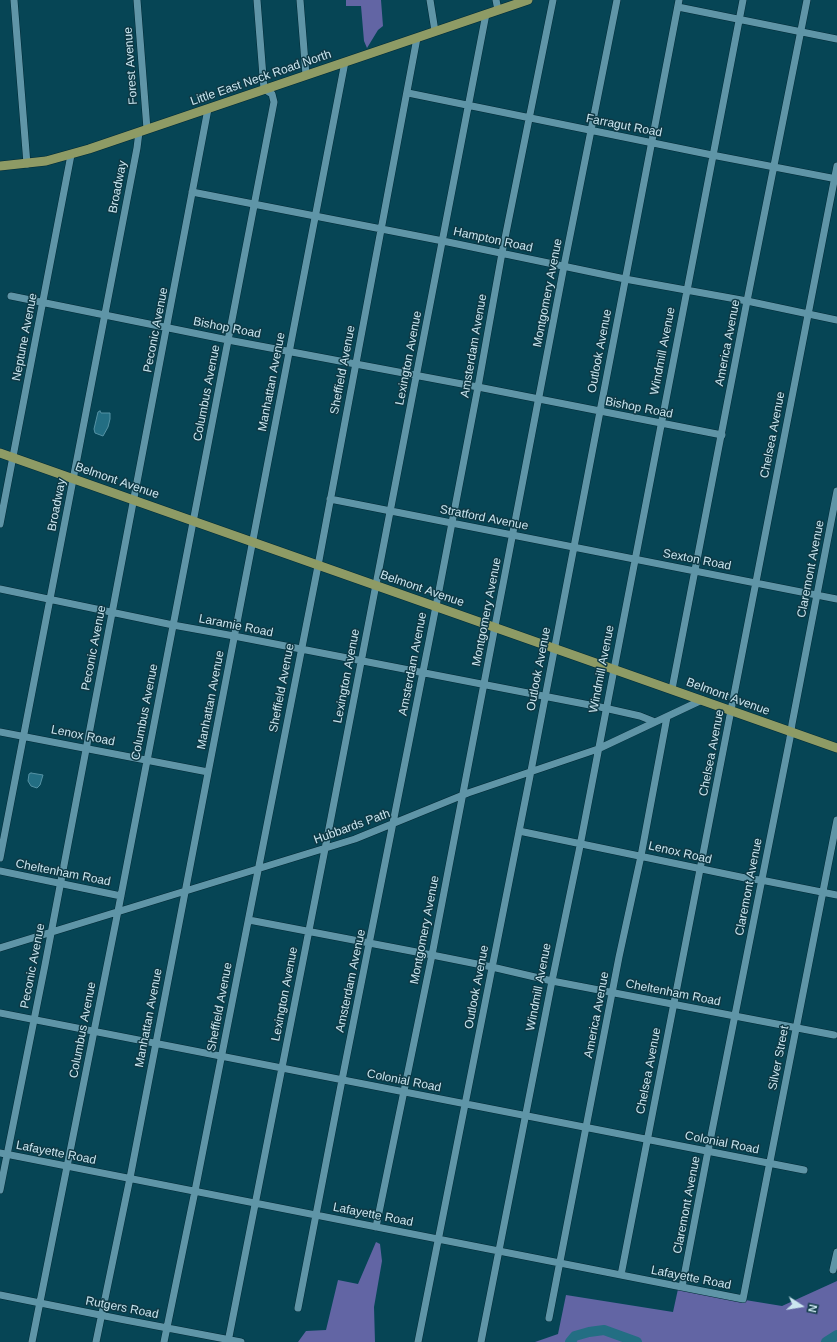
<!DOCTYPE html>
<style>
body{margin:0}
#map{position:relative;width:837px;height:1342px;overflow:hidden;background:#064555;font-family:Helvetica,sans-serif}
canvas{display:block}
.north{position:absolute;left:781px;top:1286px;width:40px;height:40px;-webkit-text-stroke:3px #0e3945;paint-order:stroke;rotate:102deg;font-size:11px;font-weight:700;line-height:16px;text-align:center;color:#cbe6f0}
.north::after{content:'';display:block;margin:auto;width:14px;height:18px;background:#cbe6f0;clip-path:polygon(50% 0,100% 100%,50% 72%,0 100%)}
</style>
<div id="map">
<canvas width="837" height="1342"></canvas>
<div class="north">N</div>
</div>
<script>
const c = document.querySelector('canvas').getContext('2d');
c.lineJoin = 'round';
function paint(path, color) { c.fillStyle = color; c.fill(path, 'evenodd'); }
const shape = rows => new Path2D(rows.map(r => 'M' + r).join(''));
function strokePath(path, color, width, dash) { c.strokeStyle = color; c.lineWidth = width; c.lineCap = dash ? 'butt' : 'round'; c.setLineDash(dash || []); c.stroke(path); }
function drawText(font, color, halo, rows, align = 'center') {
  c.font = font + ' Helvetica,sans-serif'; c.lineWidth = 3; c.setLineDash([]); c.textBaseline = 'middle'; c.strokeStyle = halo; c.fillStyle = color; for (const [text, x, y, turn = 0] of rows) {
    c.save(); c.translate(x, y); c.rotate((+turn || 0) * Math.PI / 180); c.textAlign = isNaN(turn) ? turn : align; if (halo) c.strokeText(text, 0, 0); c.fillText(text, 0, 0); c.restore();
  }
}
const forest = shape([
 [346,0,381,0,383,26,378,30,367,48,364,41,361,6,346,6],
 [376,1242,380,1244,382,1261,374,1307,375,1342,298,1342,306,1331,326,1330,338,1280,358,1284],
 [837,1281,837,1342,535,1342,558,1334,566,1295,673,1312,678,1289,782,1306]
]);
const water = shape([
 [100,411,101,413,110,413,110,419,108,427,103,436,95,433,94,429,98,412,100,411],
 [31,773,43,775,40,785,37,788,31,786,28,781,29,774,31,773]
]);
const river = shape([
 [570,1342,575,1336,589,1332,604,1330,637,1342],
 [826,1342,837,1335]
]);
const minor = shape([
 [14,0,27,164],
 [137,0,147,129],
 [300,0,306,75],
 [430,0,435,31],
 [496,0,498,10],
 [678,7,837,39],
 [408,93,712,155,837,179],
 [192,192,443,241,625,279,747,301,837,320],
 [11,296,228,340,478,387,722,435],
 [330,499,837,599],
 [0,524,71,155],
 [0,589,173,625,234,636,600,707,640,716,655,722],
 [672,689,747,301,807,0],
 [0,732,208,772],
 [519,831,750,879,761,880,837,895],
 [0,858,137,148,139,132],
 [0,871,121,896],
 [249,920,432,955,492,967,552,981,834,1035],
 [0,948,355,839,468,793,598,749,702,700],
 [0,1013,804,1170],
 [0,1153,743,1299,837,820],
 [0,1190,45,965,208,109],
 [376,1227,432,955,564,266,617,0],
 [833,1270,837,1252],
 [621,1275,837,166],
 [682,1287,708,1151,790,738,792,724,837,491],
 [0,1295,120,1319,241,1342],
 [298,1308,342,1080,437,601,478,387,502,253,553,0],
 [549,1318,619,957,641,856,667,717],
 [32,1342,119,906,274,102,272,94,264,89,257,0],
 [96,1342,130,1178,345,62],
 [164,1342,195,1191,317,571,417,38],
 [228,1342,325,849,486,14],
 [418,1342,530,776,679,0],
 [481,1342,552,981,579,851,743,0]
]);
const major = shape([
 [0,166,46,161,89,149,528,0],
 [0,453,837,748]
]);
const streetNames = [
 ["Forest Avenue",131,66,-94],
 ["Little East Neck Road North",261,78,-19],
 ["Farragut Road",624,126,11],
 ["Broadway",118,187,-79],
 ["Hampton Road",493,240,12],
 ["Montgomery Avenue",548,293,-79],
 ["Bishop Road",227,328,11],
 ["Peconic Avenue",156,330,-79],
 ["Neptune Avenue",25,337,-79],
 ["America Avenue",728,343,-79],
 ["Amsterdam Avenue",474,346,-80],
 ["Outlook Avenue",600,351,-79],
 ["Windmill Avenue",663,351,-79],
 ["Lexington Avenue",409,358,-79],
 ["Sheffield Avenue",343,370,-79],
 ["Manhattan Avenue",272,382,-79],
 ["Columbus Avenue",207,393,-79],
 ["Bishop Road",639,408,11],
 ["Chelsea Avenue",773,435,-79],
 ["Belmont Avenue",117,481,19],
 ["Broadway",57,505,-79],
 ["Stratford Avenue",484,518,11],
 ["Sexton Road",697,560,11],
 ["Claremont Avenue",811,569,-79],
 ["Belmont Avenue",422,589,19],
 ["Montgomery Avenue",487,612,-79],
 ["Laramie Road",236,626,11],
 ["Peconic Avenue",94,648,-79],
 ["Amsterdam Avenue",413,664,-79],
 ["Outlook Avenue",539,669,-79],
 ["Windmill Avenue",602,669,-79],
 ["Lexington Avenue",347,676,-79],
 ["Sheffield Avenue",282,688,-79],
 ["Belmont Avenue",728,697,20],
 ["Manhattan Avenue",211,700,-79],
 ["Columbus Avenue",145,712,-79],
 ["Lenox Road",83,736,11],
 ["Chelsea Avenue",712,753,-79],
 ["Hubbards Path",352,827,-20],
 ["Lenox Road",680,853,13],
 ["Cheltenham Road",63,873,11],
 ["Claremont Avenue",749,887,-79],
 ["Montgomery Avenue",425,930,-79],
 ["Peconic Avenue",33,966,-79],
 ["Amsterdam Avenue",351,981,-78],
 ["Outlook Avenue",477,987,-79],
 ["Windmill Avenue",539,987,-79],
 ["Cheltenham Road",673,993,11],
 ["Lexington Avenue",285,994,-79],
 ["Sheffield Avenue",220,1007,-79],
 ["America Avenue",597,1015,-79],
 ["Manhattan Avenue",149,1018,-79],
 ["Columbus Avenue",83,1030,-79],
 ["Silver Street",779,1058,-79],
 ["Chelsea Avenue",649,1071,-79],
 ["Colonial Road",404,1081,11],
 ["Colonial Road",722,1143,11],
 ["Lafayette Road",56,1153,11],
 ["Claremont Avenue",687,1205,-79],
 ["Lafayette Road",373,1215,11],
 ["Lafayette Road",691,1278,11],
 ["Rutgers Road",122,1308,11]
];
paint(forest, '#6265a4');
paint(water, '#236e83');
strokePath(water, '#5592a4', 1);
strokePath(river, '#236e83', 10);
strokePath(minor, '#002a36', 8);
strokePath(major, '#002a36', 10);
strokePath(minor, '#5f95a7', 7);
strokePath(major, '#8e9b65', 9);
drawText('12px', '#cbe6f0', '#0e3945', streetNames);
</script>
